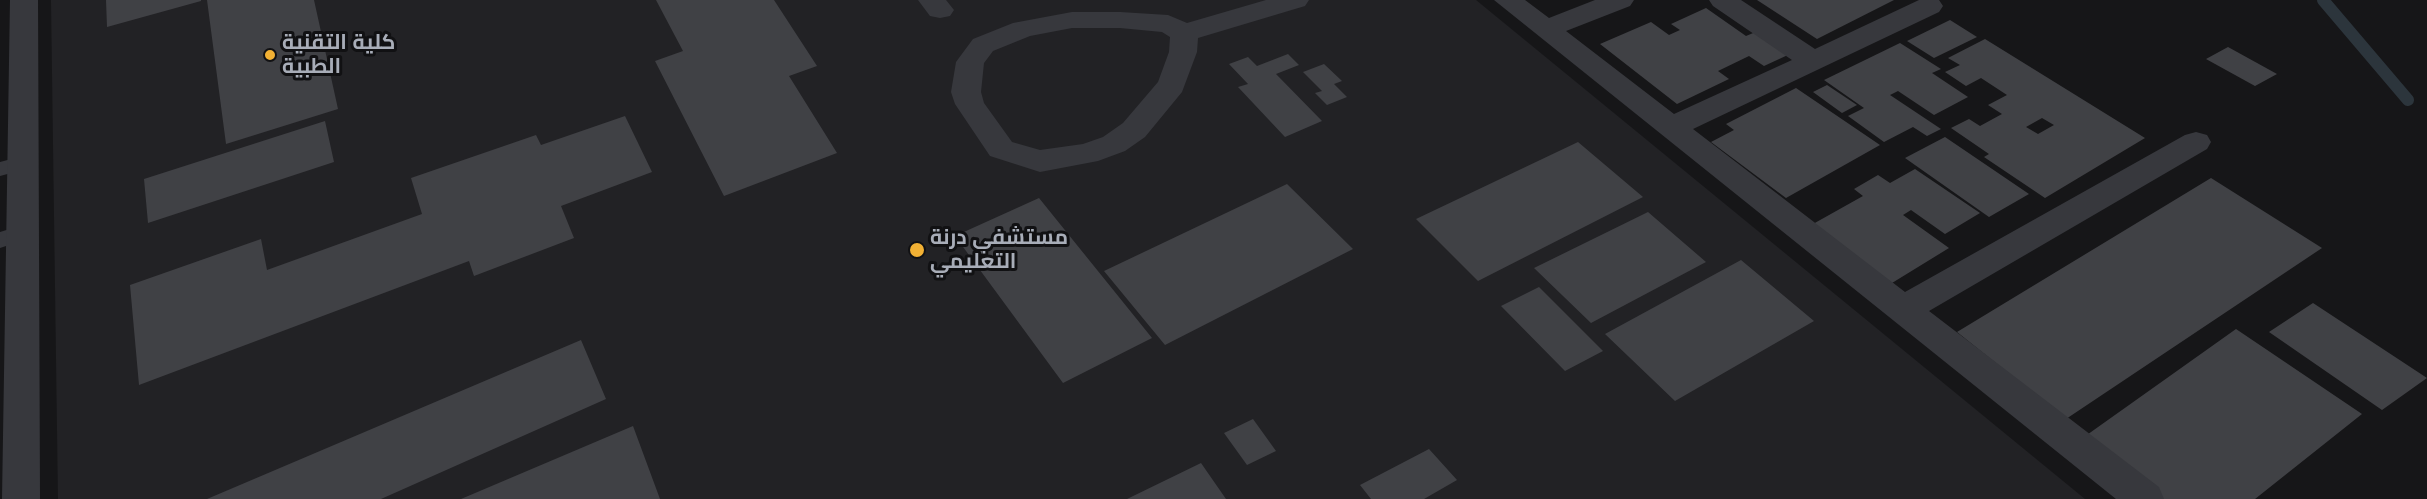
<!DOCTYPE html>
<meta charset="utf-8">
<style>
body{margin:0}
canvas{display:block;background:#161618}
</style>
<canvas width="2427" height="499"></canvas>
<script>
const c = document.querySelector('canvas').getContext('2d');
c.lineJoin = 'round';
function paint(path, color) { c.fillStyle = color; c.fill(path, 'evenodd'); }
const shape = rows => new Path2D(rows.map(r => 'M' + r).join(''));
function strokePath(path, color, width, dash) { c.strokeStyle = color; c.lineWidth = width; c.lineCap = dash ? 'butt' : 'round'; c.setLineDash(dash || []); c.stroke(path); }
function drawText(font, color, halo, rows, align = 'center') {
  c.font = font + ' "Open Sans",Cairo,sans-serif'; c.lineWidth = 6; c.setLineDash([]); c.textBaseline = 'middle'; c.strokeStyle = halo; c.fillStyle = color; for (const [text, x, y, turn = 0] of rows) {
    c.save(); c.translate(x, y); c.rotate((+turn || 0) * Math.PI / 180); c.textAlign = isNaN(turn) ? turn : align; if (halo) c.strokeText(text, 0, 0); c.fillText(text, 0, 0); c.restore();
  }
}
const built = shape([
 [51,0,1476,0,2085,499,58,499]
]);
const stream = shape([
 [2323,0,2408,100]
]);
const building = shape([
 [106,0,201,0,201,1,107,27],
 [207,0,314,0,338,109,226,144],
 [656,0,774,0,817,66,789,76,837,153,724,196,655,61,683,51],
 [1757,0,1894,0,1817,39],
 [1706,8,1746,36,1758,31,1790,54,1764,66,1749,56,1718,71,1729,79,1677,104,1600,44,1651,22,1669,35,1680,30,1671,24],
 [1950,20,1977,37,1934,58,1907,41],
 [1985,39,2145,138,2045,198,1984,157,1989,154,1951,128,1969,119,1980,126,2002,114,1988,105,2007,95,1981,78,1966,86,1945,72,1960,65,1948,58],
 [2042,118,2054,125,2038,134,2026,127],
 [1900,43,1941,69,1932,73,1968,97,1934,115,1898,91,1890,95,1941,129,1927,136,1913,127,1884,142,1848,116,1864,108,1824,80],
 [2228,47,2277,74,2255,86,2206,59],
 [1288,54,1299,65,1276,74,1322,121,1285,137,1238,87,1248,84,1229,64,1248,57,1257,66],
 [1324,64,1342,81,1334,84,1347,97,1327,105,1315,93,1322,91,1303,72],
 [1827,85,1857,105,1842,113,1813,92],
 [1796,88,1880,145,1786,198,1711,142,1734,130,1726,124],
 [625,116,652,172,561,206,574,238,474,276,469,261,139,385,130,285,261,239,267,270,422,214,411,178,536,135,541,145],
 [325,121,334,162,148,223,144,179],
 [1945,137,2029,194,1989,217,1905,158],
 [1578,142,1643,197,1478,281,1416,219],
 [1915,169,1980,213,1945,234,1911,210,1903,215,1949,248,1892,283,1813,224,1863,196,1854,189,1878,175,1890,183],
 [2211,178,2322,248,2066,419,1957,332],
 [1287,184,1353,249,1165,345,1104,271],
 [1039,198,1152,338,1063,383,955,236],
 [1648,212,1706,262,1591,323,1534,268],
 [1741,260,1814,321,1675,401,1605,334],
 [1539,287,1603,351,1565,371,1501,306],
 [2313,303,2427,378,2382,410,2269,332],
 [2236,329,2362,414,2255,499,2163,499,2084,437],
 [581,340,606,399,381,499,207,499],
 [1253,419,1276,451,1247,465,1224,433],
 [633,426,660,499,461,499],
 [1429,449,1457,480,1424,499,1371,499,1360,485],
 [1201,463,1226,499,1127,499]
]);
const lane = shape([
 [23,156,30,158,33,163,30,168,0,176,0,162,23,156],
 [23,225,30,228,33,233,30,238,0,248,0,232,23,225]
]);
const street = shape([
 [10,0,38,0,40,499,2,499,10,0],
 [918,0,946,0,954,10,950,16,940,18,930,16,918,0],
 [1266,0,1309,0,1305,6,1198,38,1197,52,1182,92,1145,137,1125,151,1098,161,1040,172,990,156,955,104,951,92,956,62,973,39,1013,23,1072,12,1120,12,1168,15,1187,23,1266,0],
 [1072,28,1120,28,1162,32,1170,37,1169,52,1158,82,1123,123,1103,137,1083,144,1040,150,1012,142,984,103,981,92,984,63,993,51,1030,36,1072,28],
 [1494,0,1525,0,1549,18,1595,0,1634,0,1630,6,1566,31,1674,114,1792,60,1713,6,1709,0,1741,0,1815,49,1919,0,1939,0,1943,6,1939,12,1693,129,1905,292,2185,135,2196,132,2207,135,2211,142,2207,149,1929,311,2159,487,2164,499,2116,499,1494,0]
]);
const markers = [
 [270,55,6,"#f2b134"],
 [917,250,8,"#f2b134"]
];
const poiNames = [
 ["كلية التقنية",282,43],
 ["الطبية",282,67],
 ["مستشفي درنة",930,238],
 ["التعليمي",930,262]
];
paint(built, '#222225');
strokePath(stream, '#2c353c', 12);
paint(building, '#404145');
paint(lane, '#37383d');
paint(street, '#37383d');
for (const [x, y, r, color] of markers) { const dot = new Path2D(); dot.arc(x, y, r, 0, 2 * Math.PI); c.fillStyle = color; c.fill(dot); strokePath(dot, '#111113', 2); }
drawText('bold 21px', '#a8adb8', '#111113', poiNames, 'left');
</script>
